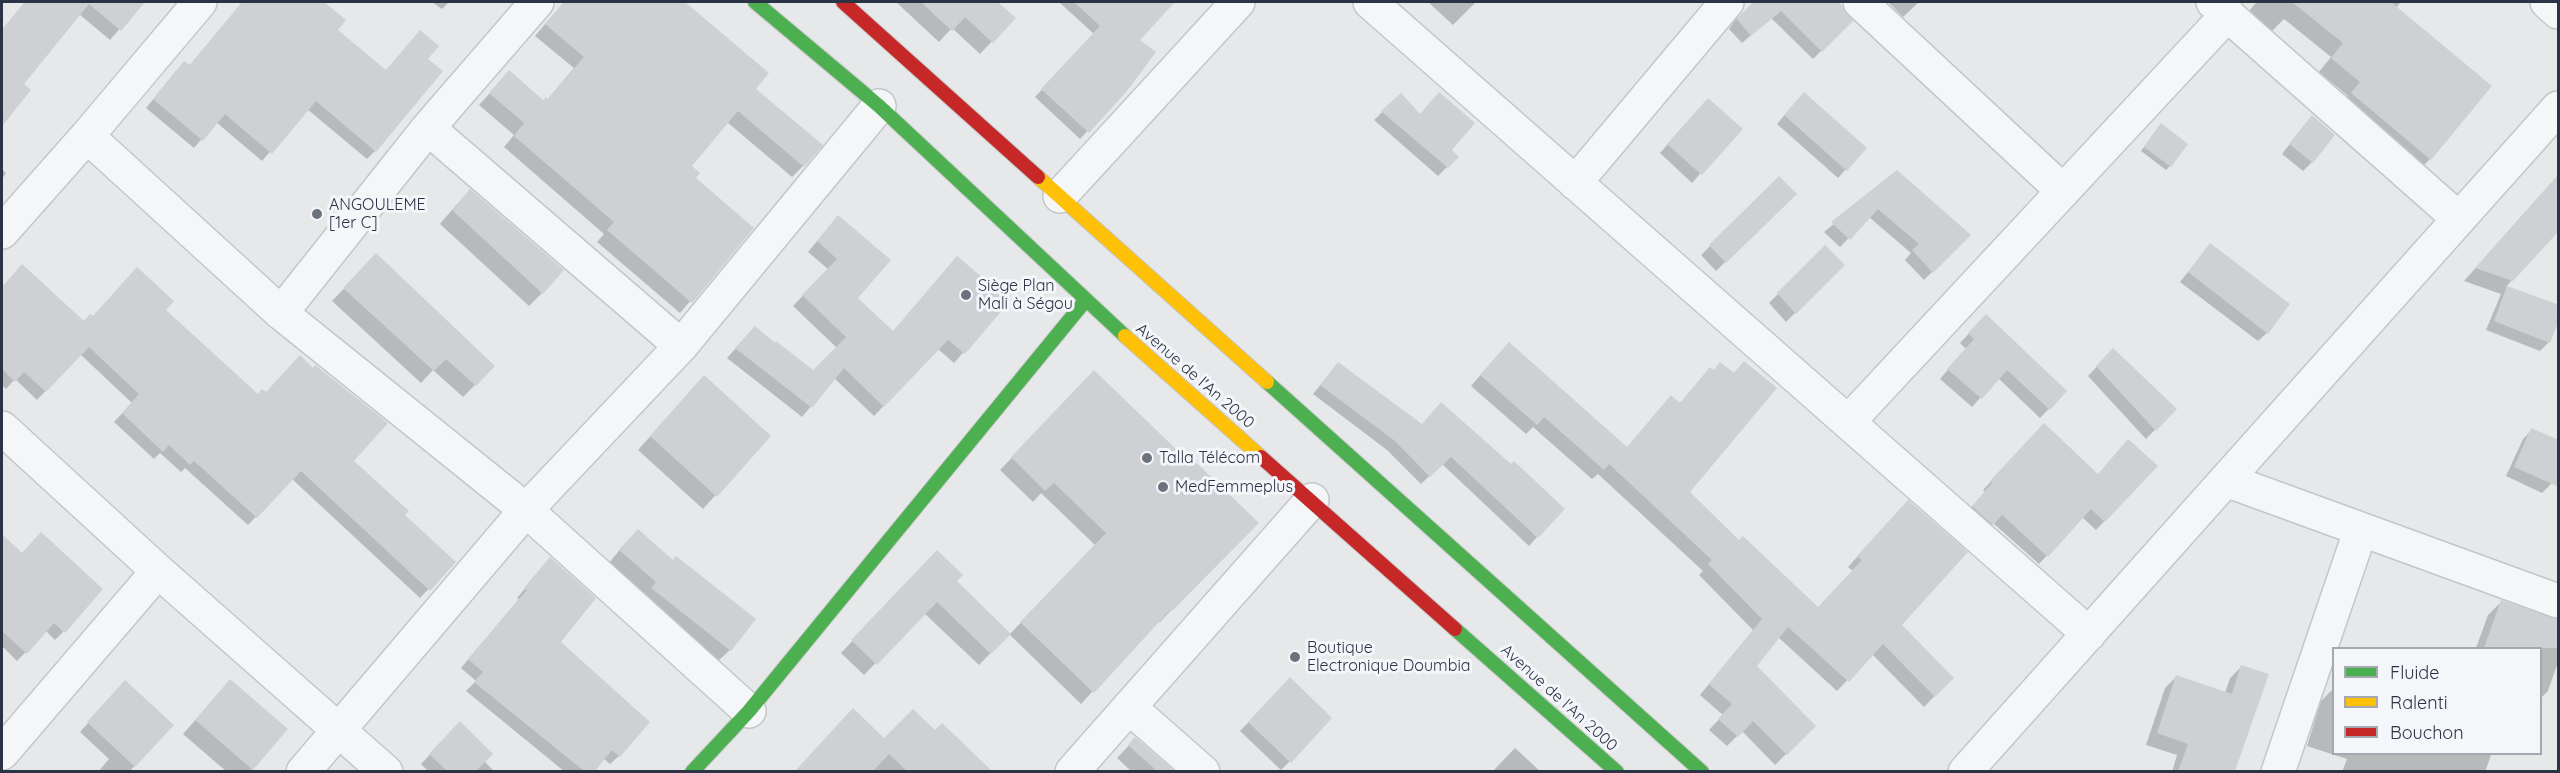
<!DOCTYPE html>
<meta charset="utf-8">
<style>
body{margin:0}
#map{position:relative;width:2560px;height:773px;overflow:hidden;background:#e6e8ea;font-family:Quicksand,sans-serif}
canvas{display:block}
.frame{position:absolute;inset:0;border:3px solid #2b3445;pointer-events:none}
.legend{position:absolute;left:2332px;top:647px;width:210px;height:108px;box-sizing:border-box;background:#f4f6f9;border:2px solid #a4a8b1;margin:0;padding:8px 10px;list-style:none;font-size:18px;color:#2b3445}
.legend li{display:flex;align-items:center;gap:12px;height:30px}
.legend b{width:30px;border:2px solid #a4a8b1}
</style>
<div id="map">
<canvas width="2560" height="773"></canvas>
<div class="frame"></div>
<ul class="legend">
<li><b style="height:8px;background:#4caf50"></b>Fluide</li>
<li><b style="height:8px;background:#ffc107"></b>Ralenti</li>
<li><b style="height:8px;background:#c62828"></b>Bouchon</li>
</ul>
</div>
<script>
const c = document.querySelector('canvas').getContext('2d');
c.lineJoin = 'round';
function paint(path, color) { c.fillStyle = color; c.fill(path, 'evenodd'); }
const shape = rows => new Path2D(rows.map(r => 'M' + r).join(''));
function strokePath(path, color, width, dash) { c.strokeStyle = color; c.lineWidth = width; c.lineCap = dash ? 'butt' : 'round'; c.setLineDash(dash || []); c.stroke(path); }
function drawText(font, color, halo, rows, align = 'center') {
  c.font = font + ' Quicksand,sans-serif'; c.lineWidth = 6; c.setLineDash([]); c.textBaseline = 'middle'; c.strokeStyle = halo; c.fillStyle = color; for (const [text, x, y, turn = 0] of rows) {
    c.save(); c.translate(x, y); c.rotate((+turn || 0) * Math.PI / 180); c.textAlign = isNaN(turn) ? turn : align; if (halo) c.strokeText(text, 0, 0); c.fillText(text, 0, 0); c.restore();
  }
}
const shadow = shape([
 [25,2,143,2,110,40,79,14,22,85,29,90,2,123,2,30],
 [243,2,322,2,344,20,336,30,386,71,420,32,426,60,375,151,367,159,307,109,262,161,216,122,194,148,146,108,176,71,189,66],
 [432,2,449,2,442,9],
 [564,2,683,2,767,73,754,89,803,166,792,177,727,122,690,167,694,178,752,228,680,313,597,242,604,234,504,147,514,135,479,105,509,72,543,101,547,100,574,68,535,36],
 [896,2,996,2,1014,18,980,54,952,28,939,42],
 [1059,2,1173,2,1138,40,1126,90,1080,139,1035,97,1094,34],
 [1428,2,1476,2,1453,25],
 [1755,2,1837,2,1851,21,1813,59,1771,18,1742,43,1729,29,1735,20],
 [1888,2,1919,2,1903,17],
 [2257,2,2400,3,2396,8,2430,159,2417,172,2339,107,2348,96,2319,72,2331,57,2284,19,2271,32,2247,13],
 [1400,95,1457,157,1438,176,1374,120],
 [1796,102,1865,148,1838,178,1777,124],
 [1699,109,1740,129,1692,183,1660,153],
 [2304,126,2312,162,2303,171,2282,154],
 [2157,129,2170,166,2166,170,2141,151],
 [2,169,6,173,2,179],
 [1897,172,1969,235,1924,280,1905,260,1911,253,1869,217,1840,247,1824,232],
 [1779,179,1795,194,1716,271,1701,255],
 [2551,183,2512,280,2506,287,2558,307,2549,342,2540,351,2486,330,2501,294,2464,281],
 [457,204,542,293,529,306,440,224],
 [829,227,856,298,892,333,1008,301,954,363,938,349,874,416,834,378,802,417,727,358,745,338,813,372,837,348,793,306,828,269,808,252],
 [2210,245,2267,333,2258,341,2180,282],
 [1825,247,1843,265,1786,322,1769,303],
 [376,255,464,337,463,338,475,385,463,397,433,370,421,383,332,301],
 [14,275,84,323,164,310,258,396,352,462,403,515,454,562,420,598,292,479,248,525,185,468,181,472,160,453,154,459,114,422,132,403,80,354,37,400,15,379,6,389,2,385,2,288],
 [1977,325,2065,392,2040,418,1998,378,1972,407,1940,379,1966,349,1960,343],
 [2113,350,2175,409,2146,439,2088,376],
 [1499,354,1626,449,1671,397,1679,404,1713,371,1733,374,1744,363,1688,492,1738,542,1817,609,1853,571,1848,567,1898,512,1900,625,1952,678,1924,707,1872,654,1837,691,1778,637,1755,666,1814,726,1775,765,1742,731,1727,746,1709,730,1723,715,1700,695,1753,630,1699,575,1703,571,1598,474,1592,479,1533,427,1526,434,1471,386],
 [1338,364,1421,426,1537,537,1529,546,1442,464,1421,484,1387,450,1313,394],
 [1083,384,1180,455,1257,523,1211,571,1209,570,1160,622,1158,621,1081,704,1009,634,979,665,924,613,864,675,841,653,925,564,955,581,1010,634,1095,545,1041,493,1033,502,1000,470],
 [691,391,769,436,703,509,638,450],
 [2532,430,2558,466,2551,484,2542,493,2506,476,2523,439],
 [2036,434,2097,475,2156,466,2096,530,2082,517,2039,564,1993,523,1984,532,1965,515,1985,492,1983,490],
 [2,536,21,554,63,632,55,640,46,631,17,661,2,646],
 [626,542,730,650,718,661,641,600,645,595,609,563],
 [542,568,559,642,619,756,610,764,603,758,593,772,565,772,466,691,476,681,461,668,519,599,517,598],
 [2501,602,2558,620,2558,662,2548,691,2540,699,2540,648,2476,648,2488,615],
 [2241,667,2230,772,2172,772,2177,755,2146,745,2165,688,2177,676,2225,693,2230,678],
 [1290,680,1290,761,1281,770,1240,731],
 [230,681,286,729,249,772,227,772,183,734],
 [2332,690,2334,754,2488,754,2491,755,2485,772,2342,772,2347,759,2307,746,2321,701],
 [117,691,172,725,129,772,98,772,109,759,80,732],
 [844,718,884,740,935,732,982,764,975,772,797,772],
 [460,723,484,761,495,772,429,772,421,764],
 [1135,739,1172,772,1132,772,1117,758],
 [1515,748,1541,772,1492,772]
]);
const building = shape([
 [25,2,145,2,121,31,89,4,24,84,31,90,2,126,2,30],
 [242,2,324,2,346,20,338,30,386,70,420,30,439,46,428,59,443,71,376,152,316,101,272,154,225,114,203,141,153,99,184,61,190,65],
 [564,2,685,2,769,73,756,89,823,145,804,167,738,111,692,166,700,173,696,178,754,228,692,303,607,230,614,222,514,136,524,123,489,93,509,70,543,100,546,97,548,99,584,57,545,24],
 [921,2,998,2,1016,18,993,43,965,17,952,31],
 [1074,2,1175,2,1140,40,1156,52,1127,91,1089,133,1041,89,1100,26],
 [1753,2,1839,2,1853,21,1822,52,1781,11,1751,36,1737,19],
 [2292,2,2391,2,2492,86,2431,160,2351,93,2360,82,2331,58,2343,43],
 [1439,92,1475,123,1452,150,1459,157,1448,168,1381,111,1401,93,1420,114],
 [1804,92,1867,148,1847,171,1784,115],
 [1708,98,1743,129,1702,175,1667,144],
 [2312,115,2335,135,2313,163,2289,144],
 [2161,123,2188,144,2171,167,2144,147],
 [1897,170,1971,235,1933,273,1912,250,1919,244,1878,209,1850,240,1831,222],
 [2559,174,2559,231,2513,281,2475,268],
 [1779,176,1797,194,1726,263,1709,245],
 [470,189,564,270,543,294,452,210],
 [838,215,891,260,858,298,893,331,957,256,1010,301,965,354,948,340,884,407,844,368,812,408,735,348,755,326,775,343,776,341,813,370,846,337,802,295,837,259,817,241],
 [2210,243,2290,304,2268,334,2188,272],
 [1825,245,1845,265,1796,314,1777,293],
 [376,253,495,366,476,386,446,359,434,371,343,288],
 [22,264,84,321,90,314,93,316,137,267,174,301,166,310,258,394,262,389,266,392,300,355,313,368,315,365,388,423,354,461,409,511,405,515,456,562,430,591,301,471,257,518,194,461,190,465,169,445,163,452,122,413,139,394,89,347,46,392,24,372,15,382,2,369,2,287],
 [2507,286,2559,305,2559,320,2550,343,2494,321],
 [1986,314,2067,391,2050,410,2007,370,1982,399,1947,369,1974,339,1968,333],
 [1509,342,1627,447,1671,395,1680,403,1710,367,1714,370,1720,362,1734,373,1744,361,1777,388,1690,492,1739,540,1743,536,1818,607,1862,560,1857,556,1908,500,1968,552,1902,625,1954,678,1935,697,1883,644,1849,682,1788,627,1757,666,1816,726,1787,755,1753,721,1738,737,1718,719,1732,704,1709,684,1762,619,1708,564,1712,560,1609,464,1604,470,1544,417,1537,425,1480,375],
 [2113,348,2177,409,2156,431,2096,366],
 [1338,362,1422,424,1441,402,1511,464,1514,461,1565,509,1538,538,1451,457,1430,477,1395,441,1320,385],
 [1094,370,1180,453,1183,450,1259,523,1172,611,1170,610,1094,693,1020,622,1106,533,1054,483,1045,491,1011,457],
 [704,375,771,436,717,497,650,436],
 [2044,423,2098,474,2128,439,2158,466,2105,522,2091,509,2048,557,2002,515,1993,525,1972,506,1992,483,1990,481],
 [2531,428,2559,440,2559,487,2514,467],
 [638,529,673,560,676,556,756,619,731,651,651,588,656,582,619,550],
 [41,532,103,589,65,633,54,623,27,654,2,631,2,534,22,553],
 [937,550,963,575,957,581,1011,634,991,654,937,602,877,665,851,640],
 [550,557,596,598,561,642,650,722,620,757,612,750,595,771,584,771,474,682,483,672,468,659,527,590,524,588],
 [2501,600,2559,619,2559,648,2484,648],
 [2241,665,2269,674,2235,771,2178,771,2188,744,2157,733,2176,675,2232,694],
 [1290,677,1332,718,1291,763,1248,722],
 [230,679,288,729,253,770,195,720],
 [125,680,174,725,135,767,87,722],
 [853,708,884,738,913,709,935,730,942,723,992,771,907,771,889,754,873,771,795,771],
 [460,721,493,754,476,771,447,771,429,754],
 [1135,737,1174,771,1157,771,1128,745]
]);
const street = shape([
 [1370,2,2089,634],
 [1860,2,2063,191],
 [2213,2,2459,219],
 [2547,2,2558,12],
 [428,128,681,346],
 [87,136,281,313,526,510,749,711],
 [1575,183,1727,2],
 [1060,196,1238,2],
 [2,232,87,136,200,2],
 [281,313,428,128,537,2],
 [1848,422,2228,14],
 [2,428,158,571,386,772],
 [2226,480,2558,601],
 [1129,707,1203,772],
 [2,753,158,571],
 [303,772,526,510,681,346,879,106],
 [1072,772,1312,500],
 [1965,772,2558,108],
 [2278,772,2361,529]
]);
const fast = shape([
 [755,2,879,106,1125,336],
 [1267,382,1702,772],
 [1455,629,1617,772],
 [692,772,749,711,1085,301]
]);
const slow = shape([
 [1038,177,1267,382],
 [1125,336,1261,457]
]);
const jam = shape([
 [843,2,1038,177],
 [1261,457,1455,629]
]);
const markers = [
 [317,214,6,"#6c737f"],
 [966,295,6,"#6c737f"],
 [1147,458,6,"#6c737f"],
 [1163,487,6,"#6c737f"],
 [1295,657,6,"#6c737f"]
];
const poiNames = [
 ["ANGOULEME",329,205],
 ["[1er C]",329,223],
 ["Siège Plan",978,286],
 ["Mali à Ségou",978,304],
 ["Talla Télécom",1159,458],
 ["MedFemmeplus",1175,487],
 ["Boutique",1307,648],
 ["Electronique Doumbia",1307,666]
];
const streetNames = [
 ["Avenue de l'An 2000",1195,376,41],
 ["Avenue de l'An 2000",1559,698,42]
];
paint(shadow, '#0003');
paint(building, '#ced0d3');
strokePath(street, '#c4c6c8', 36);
strokePath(fast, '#c4c6c8', 16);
strokePath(slow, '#c4c6c8', 16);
strokePath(jam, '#c4c6c8', 16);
strokePath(street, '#f5f6f7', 33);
strokePath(fast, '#4caf50', 14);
strokePath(slow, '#ffc107', 14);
strokePath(jam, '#c62828', 14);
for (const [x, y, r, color] of markers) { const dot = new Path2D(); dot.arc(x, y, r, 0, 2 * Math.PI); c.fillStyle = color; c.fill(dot); strokePath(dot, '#f4f6f9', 2); }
drawText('16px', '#2b3445', '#f4f6f9', poiNames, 'left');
drawText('16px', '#2b3445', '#f4f6f9', streetNames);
</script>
